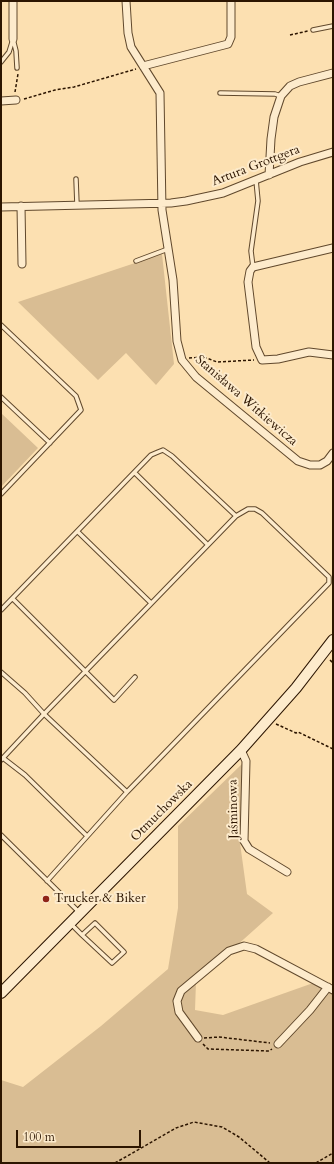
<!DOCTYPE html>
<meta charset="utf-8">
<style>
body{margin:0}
#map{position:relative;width:334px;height:1164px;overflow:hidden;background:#fce0b1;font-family:Cardo,serif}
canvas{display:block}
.frame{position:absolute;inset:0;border:2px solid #2c1500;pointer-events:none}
.scale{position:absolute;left:16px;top:1130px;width:125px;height:18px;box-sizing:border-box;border:2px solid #2c1500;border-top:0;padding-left:5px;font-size:12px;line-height:14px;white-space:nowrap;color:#2c1500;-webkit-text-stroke:3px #fdebcc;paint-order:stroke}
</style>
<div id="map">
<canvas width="334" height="1164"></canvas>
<div class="frame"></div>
<div class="scale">100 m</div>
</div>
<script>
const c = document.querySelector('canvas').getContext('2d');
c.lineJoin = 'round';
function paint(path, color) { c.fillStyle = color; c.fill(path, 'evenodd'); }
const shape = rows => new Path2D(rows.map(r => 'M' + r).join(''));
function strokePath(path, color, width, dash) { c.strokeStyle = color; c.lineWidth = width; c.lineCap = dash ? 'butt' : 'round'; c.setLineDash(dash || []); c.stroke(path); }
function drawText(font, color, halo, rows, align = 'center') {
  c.font = font + ' Cardo,serif'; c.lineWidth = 4; c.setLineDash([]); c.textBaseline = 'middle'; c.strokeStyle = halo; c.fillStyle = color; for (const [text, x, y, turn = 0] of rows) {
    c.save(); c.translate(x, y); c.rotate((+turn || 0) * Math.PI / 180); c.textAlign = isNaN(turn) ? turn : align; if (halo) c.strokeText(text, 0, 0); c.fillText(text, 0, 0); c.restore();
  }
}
const green = shape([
 [162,254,174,364,156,385,126,353,98,380,18,302],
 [1,413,38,448,1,487],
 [242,764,240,843,247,894,273,913,196,982,195,1010,223,1015,316,982,333,995,333,1163,1,1163,1,1080,23,1087,101,1026,168,969,178,908,178,826]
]);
const path = shape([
 [290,35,308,31],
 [15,92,18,74],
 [24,99,55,90,74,87,136,69],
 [189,358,204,357,217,362,254,360],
 [330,660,333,663],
 [276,724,296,733,298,732,333,749],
 [204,1038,219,1037,270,1043],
 [203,1044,208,1049,269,1051,272,1049],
 [115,1163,176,1128,194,1122,222,1127,239,1137,270,1163],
 [316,1163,333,1153]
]);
const lane = shape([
 [313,30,333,26],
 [1,62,9,52,13,39,16,51,17,68],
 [220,93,275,94,281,96],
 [76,179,77,205],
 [136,261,168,249],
 [253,267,251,251,258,201,256,180],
 [1,325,76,396,81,410,1,494],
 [1,397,50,443],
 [135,473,207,544],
 [78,532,151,603],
 [13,599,114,700,135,677],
 [1,610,151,455,158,452,163,450,172,456,236,516],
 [1,672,25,693,44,714,1,760],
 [3,758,25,775,86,835],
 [1,835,80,913],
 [47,881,127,792,329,583,329,577,262,513,255,509,248,509,236,516,44,714,127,792],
 [71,924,82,935,112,963,124,952,95,923,82,935]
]);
const street = shape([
 [13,1,13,39],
 [126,1,128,33,131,47,160,93,162,210,173,280,177,341,182,360,196,377,298,461,310,465,320,465,327,461,333,453],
 [143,66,228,44,231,37,231,1],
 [1,101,16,100],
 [269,175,271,139,274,117,281,96,290,86,299,82,333,73],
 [21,206,22,264],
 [1,207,171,203,186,201,223,193,300,162,333,152],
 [333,248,253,267,250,271,248,282,256,347,262,360,278,359,309,352,333,355],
 [241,750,246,761,244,841,249,849,287,872],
 [198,1038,179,1012,177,1001,181,991,229,951,244,946,256,949,333,990],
 [278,1044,310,1010,328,987]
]);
const secondary = shape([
 [1,993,241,750,296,688,333,640]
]);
const markers = [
 [46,899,4,"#8f2418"]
];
const streetNames = [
 ["Artura Grottgera",256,166,-21],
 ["Stanisława Witkiewicza",246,401,41],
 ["Jaśminowa",234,809,-91],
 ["Otmuchowska",162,811,-45]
];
const poiNames = [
 ["Trucker & Biker",54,899]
];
paint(green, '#d9bd93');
strokePath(lane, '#60482c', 5.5);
strokePath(street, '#60482c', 9);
strokePath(secondary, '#2c1500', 12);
strokePath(path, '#2c1500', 1.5, [3, 2]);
strokePath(lane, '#fdebcc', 3.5);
strokePath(street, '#fdebcc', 7);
strokePath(secondary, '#fdebcc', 10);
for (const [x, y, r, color] of markers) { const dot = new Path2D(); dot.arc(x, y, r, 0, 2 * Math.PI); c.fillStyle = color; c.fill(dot); strokePath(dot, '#fdebcc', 1.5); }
drawText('13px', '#2c1500', '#fdebcc', streetNames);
drawText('13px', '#2c1500', '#fdebcc', poiNames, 'left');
</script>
